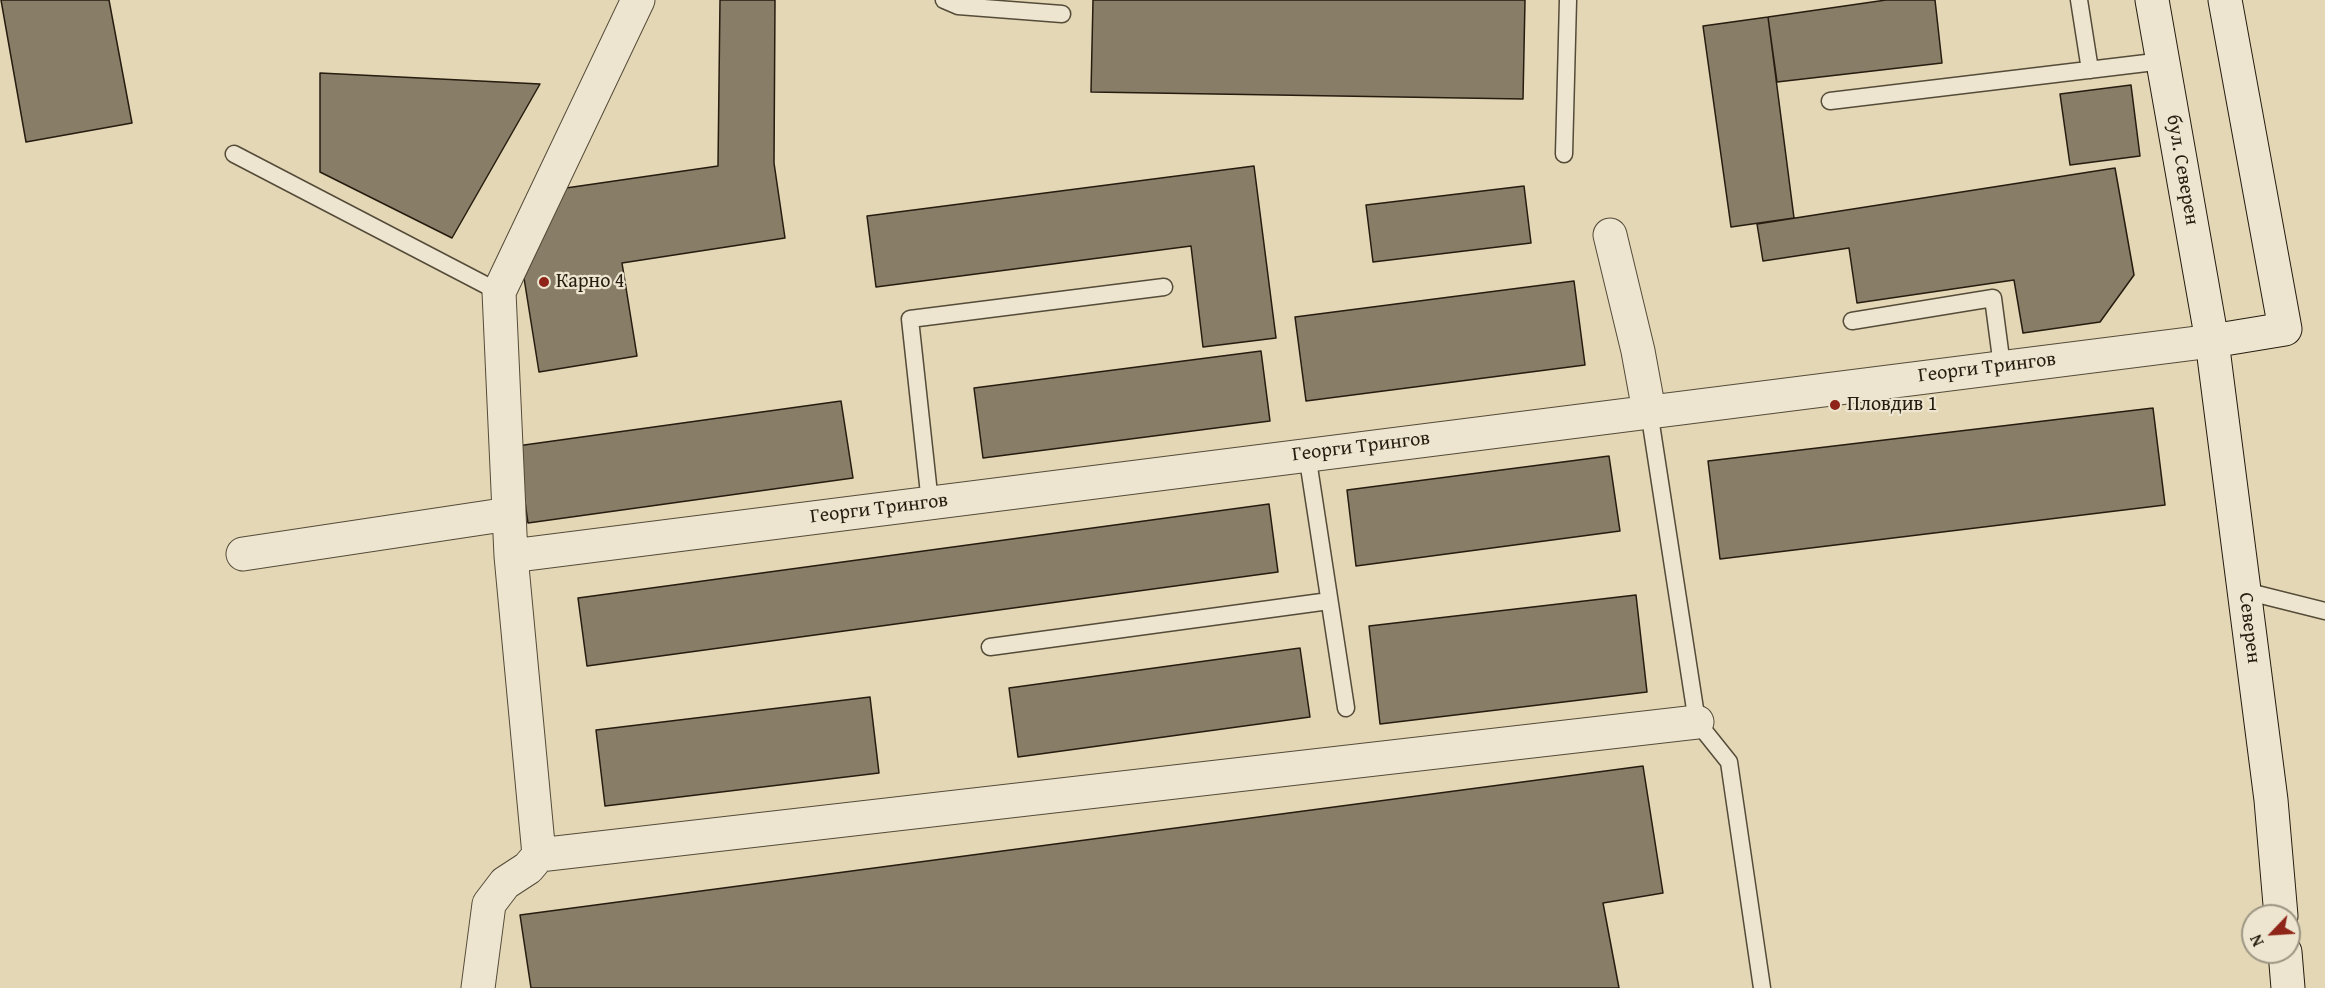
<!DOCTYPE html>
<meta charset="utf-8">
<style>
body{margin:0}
#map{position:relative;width:2325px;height:988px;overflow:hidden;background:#e3d7b5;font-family:"Gentium Book Plus",serif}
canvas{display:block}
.north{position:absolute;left:2241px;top:904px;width:60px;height:60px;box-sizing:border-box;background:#ede5cf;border:2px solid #9d9583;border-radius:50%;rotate:245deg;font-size:16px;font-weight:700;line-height:24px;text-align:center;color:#261c10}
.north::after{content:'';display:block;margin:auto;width:21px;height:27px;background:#8f2418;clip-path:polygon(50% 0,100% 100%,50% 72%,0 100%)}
</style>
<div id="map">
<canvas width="2325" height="988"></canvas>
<div class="north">N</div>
</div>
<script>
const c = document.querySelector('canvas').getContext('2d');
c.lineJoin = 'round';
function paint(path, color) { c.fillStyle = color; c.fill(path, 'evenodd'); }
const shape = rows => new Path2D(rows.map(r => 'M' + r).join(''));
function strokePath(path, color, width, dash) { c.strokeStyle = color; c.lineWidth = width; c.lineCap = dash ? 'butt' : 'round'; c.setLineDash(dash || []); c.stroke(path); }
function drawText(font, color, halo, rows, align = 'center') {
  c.font = font + ' "Gentium Book Plus",serif'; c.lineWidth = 4.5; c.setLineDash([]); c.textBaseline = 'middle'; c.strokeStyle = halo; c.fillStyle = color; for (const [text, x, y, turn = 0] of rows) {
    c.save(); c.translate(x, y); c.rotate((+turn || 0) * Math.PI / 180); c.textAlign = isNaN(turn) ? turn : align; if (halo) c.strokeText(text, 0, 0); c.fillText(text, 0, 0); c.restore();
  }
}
const building = shape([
 [1,0,109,0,132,123,26,142,1,0],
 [720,0,775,0,774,163,785,238,622,263,637,356,539,372,524,278,566,188,718,166,720,0],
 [1093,0,1525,0,1523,99,1091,92,1093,0],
 [1886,0,1935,0,1942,63,1777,82,1768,17,1886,0],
 [1768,17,1794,218,1731,227,1703,26,1768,17],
 [320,73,540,84,452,238,320,172,320,73],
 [2131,85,2140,156,2070,165,2060,94,2131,85],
 [1254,166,1276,338,1203,347,1191,246,876,287,867,216,1254,166],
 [2115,168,2134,275,2100,322,2023,333,2014,280,1857,303,1849,248,1763,261,1757,224,2115,168],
 [1524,186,1531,243,1373,262,1366,205,1524,186],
 [1574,281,1585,365,1306,401,1295,317,1574,281],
 [1261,351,1270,421,983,458,974,388,1261,351],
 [841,401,853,478,528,523,517,446,841,401],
 [2153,408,2165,505,1720,559,1708,461,2153,408],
 [1609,456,1620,531,1356,566,1347,490,1609,456],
 [1269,504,1278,572,587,666,578,598,1269,504],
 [1636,595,1647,692,1380,724,1369,626,1636,595],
 [1300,648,1310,717,1018,757,1009,688,1300,648],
 [870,697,879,773,605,806,596,730,870,697],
 [1643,766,1663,893,1603,903,1619,988,531,988,520,915,1643,766]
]);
const lane = shape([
 [944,0,958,6,1062,14],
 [2079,0,2090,70],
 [1830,101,2163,61],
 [234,154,499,292],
 [1564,154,1568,0],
 [1852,321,1993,298,2002,366],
 [1649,411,1697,722,1729,762,1762,988],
 [1307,454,1346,708],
 [930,503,910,319,1164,287],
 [2245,591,2325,611],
 [990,647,1329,601]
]);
const street = shape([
 [1610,235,1638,351,1649,411],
 [243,554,509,514],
 [511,556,2212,341],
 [539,855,1697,722],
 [478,988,489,904,505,883,528,868,539,855,511,556,499,292,638,0]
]);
const secondary = shape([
 [2152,0,2212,341,2271,800,2281,916],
 [2212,341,2285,329,2225,0],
 [2285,952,2288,988]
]);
const markers = [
 [544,282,6,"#8f2418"],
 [1835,405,6,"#8f2418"]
];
const streetNames = [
 ["бул. Северен",2182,170,80],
 ["Георги Трингов",1987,368,-7],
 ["Георги Трингов",1361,447,-7],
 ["Георги Трингов",879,509,-7],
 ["Северен",2249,628,83]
];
const poiNames = [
 ["Карно 4",556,282],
 ["Пловдив 1",1847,405]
];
paint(building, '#887d66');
strokePath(building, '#261c10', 1.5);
strokePath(lane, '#554b39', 19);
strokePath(street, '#554b39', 35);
strokePath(secondary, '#261c10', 35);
strokePath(lane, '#ede5cf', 16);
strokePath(street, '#ede5cf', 33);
strokePath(secondary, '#ede5cf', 33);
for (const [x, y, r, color] of markers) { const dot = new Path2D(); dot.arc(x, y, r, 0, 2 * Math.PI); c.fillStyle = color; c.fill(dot); strokePath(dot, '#ede5cf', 2); }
drawText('20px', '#261c10', '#ede5cf', streetNames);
drawText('20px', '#261c10', '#ede5cf', poiNames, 'left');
</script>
